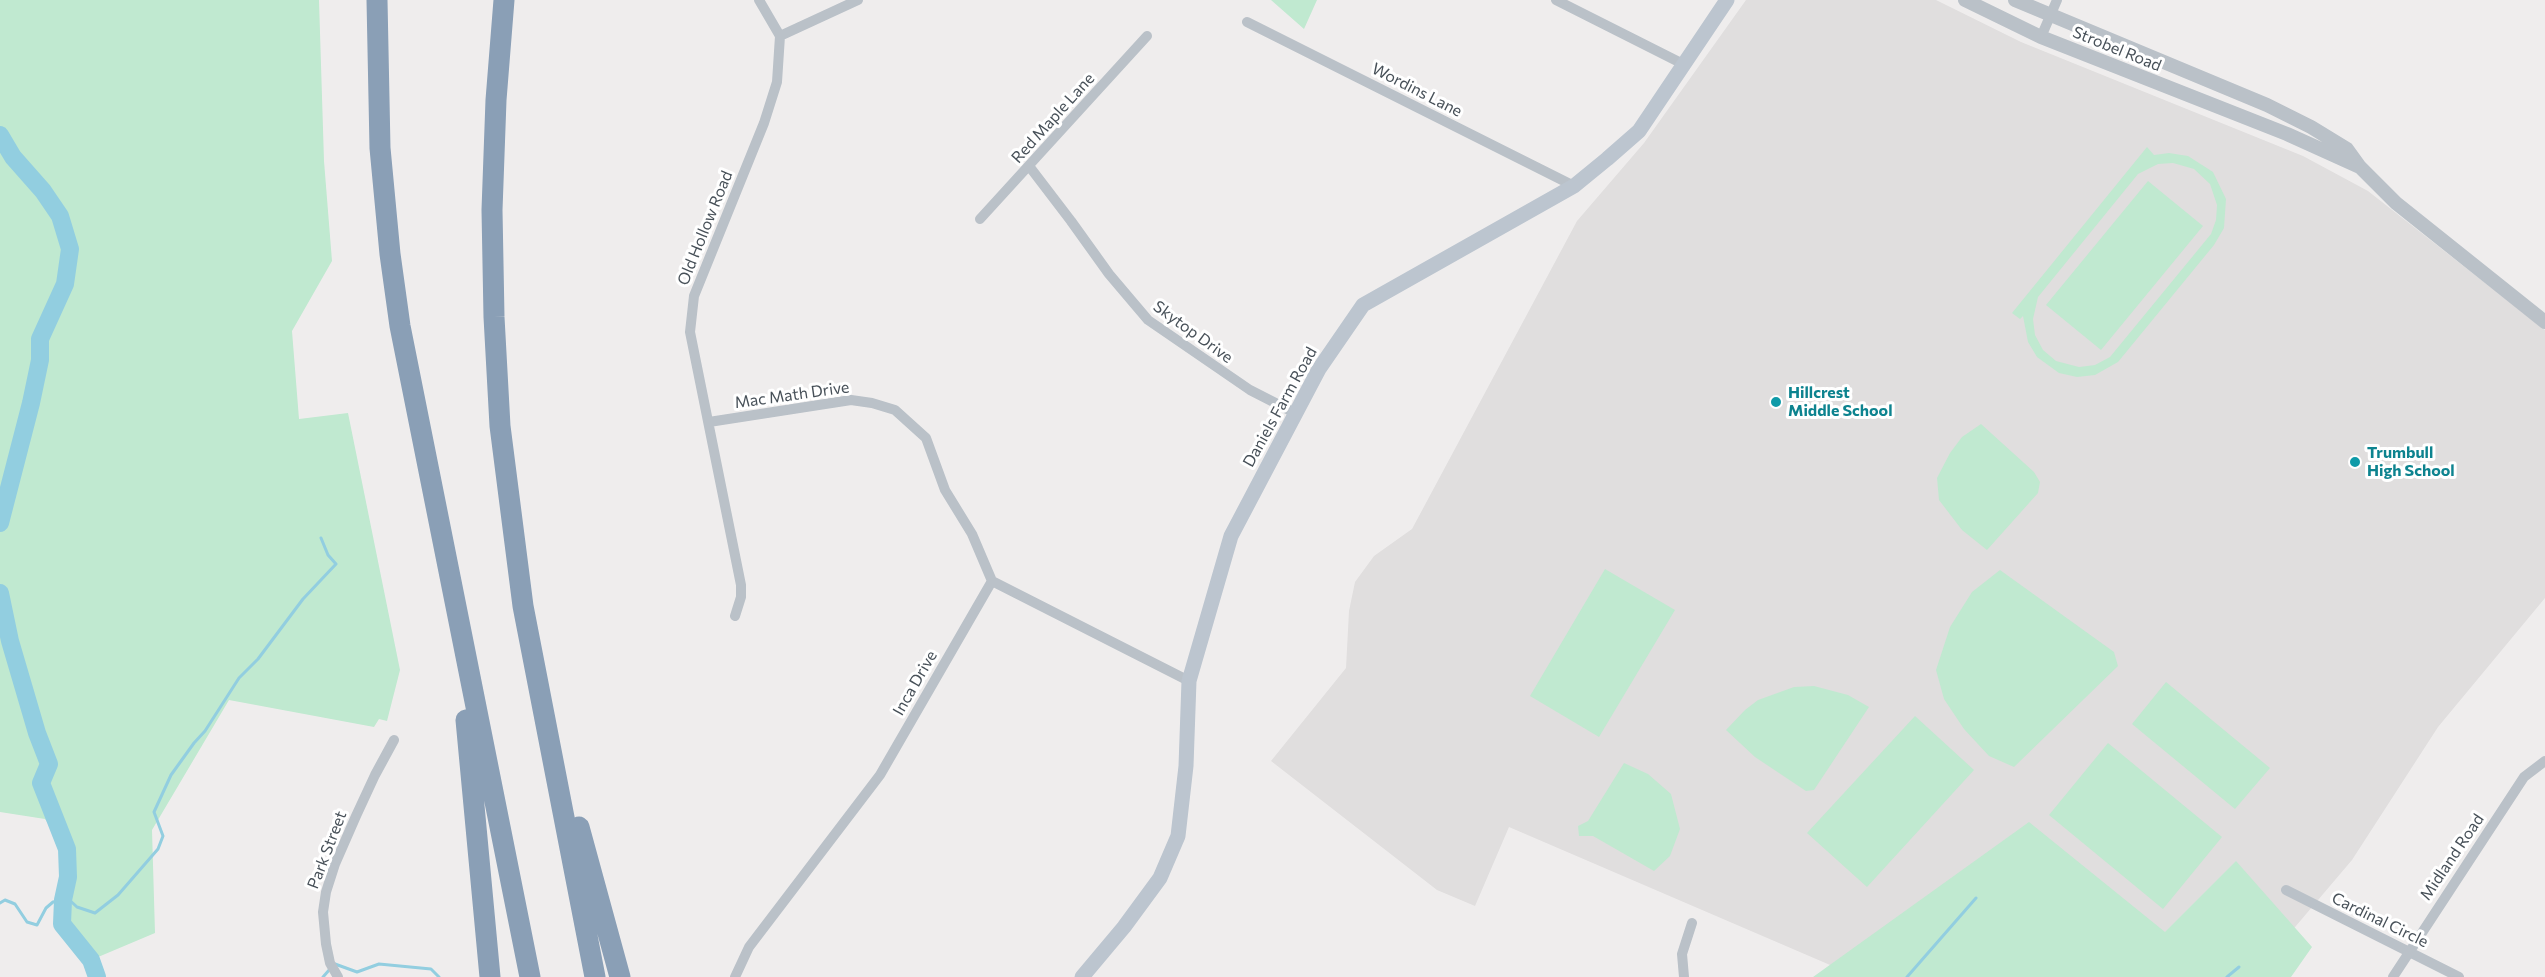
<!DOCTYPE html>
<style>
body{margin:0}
canvas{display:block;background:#efeded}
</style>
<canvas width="2545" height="977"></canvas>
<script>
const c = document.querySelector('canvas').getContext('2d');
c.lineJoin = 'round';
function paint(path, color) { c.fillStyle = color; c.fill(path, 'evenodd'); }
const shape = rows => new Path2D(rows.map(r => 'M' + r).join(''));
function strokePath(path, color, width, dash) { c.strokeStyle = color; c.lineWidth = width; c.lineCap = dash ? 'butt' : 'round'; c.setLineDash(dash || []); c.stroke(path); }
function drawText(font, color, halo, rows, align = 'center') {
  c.font = font + ' Commissioner,sans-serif'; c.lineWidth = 6; c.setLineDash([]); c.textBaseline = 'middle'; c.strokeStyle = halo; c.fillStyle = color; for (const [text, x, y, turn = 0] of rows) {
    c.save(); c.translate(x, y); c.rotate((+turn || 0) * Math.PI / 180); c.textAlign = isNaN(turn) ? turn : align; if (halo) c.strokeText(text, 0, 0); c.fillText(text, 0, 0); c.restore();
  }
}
const education = shape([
 [1746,0,1936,0,2021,42,2303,156,2368,191,2545,330,2545,598,2438,727,2352,860,2273,953,1858,977,1509,827,1475,906,1437,890,1271,761,1346,668,1349,611,1355,582,1374,556,1412,529,1577,221,1644,143]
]);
const green = shape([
 [0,0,319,0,324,161,332,261,292,331,299,419,348,413,400,670,387,721,379,719,374,727,229,700,152,830,155,933,91,960,62,924,63,900,59,838,45,819,0,812],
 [1271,0,1317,0,1304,29],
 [2147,147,2154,155,2169,153,2188,156,2213,172,2226,199,2224,228,2214,245,2118,362,2095,375,2077,377,2059,373,2037,357,2028,342,2023,316,2020,319,2012,313],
 [2173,163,2194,169,2210,184,2217,205,2216,220,2211,234,2110,357,2095,365,2079,367,2056,361,2043,350,2035,335,2033,319,2038,297,2138,174,2158,164],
 [2148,181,2203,226,2101,350,2046,305],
 [1981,424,2034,472,2040,482,2038,493,1987,550,1962,530,1939,500,1937,478,1950,453,1962,437],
 [1605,569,1675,610,1599,737,1530,696],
 [2000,570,2114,652,2118,666,2014,767,1989,756,1964,729,1944,699,1936,670,1950,627,1972,592],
 [2166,682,2270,768,2235,809,2132,724],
 [1814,686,1848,695,1869,707,1814,790,1806,791,1755,757,1726,730,1745,710,1758,700,1794,687],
 [1915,716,1974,770,1867,887,1807,833],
 [2108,743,2222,837,2163,909,2049,815],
 [1624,763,1648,774,1671,794,1680,829,1670,856,1654,871,1593,836,1579,836,1578,826,1588,821],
 [2029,822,2165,932,2236,861,2312,947,2291,977,1813,977]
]);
const stream = shape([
 [64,895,77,907,95,913,118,895,158,849,163,836,154,812,171,775,194,743,205,731,239,678,258,659,303,599,336,564,328,555,321,538],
 [0,903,5,900,15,904,27,922,37,925,46,908,53,902,63,900],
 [335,964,357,972,379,964,431,969,439,977],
 [323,977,330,969],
 [1907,977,1976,898],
 [2227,977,2239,967]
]);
const river = shape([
 [0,135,13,157,43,191,60,216,70,249,65,284,40,339,40,360,31,403,0,523],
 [0,593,10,641,37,733,49,764,41,783,67,849,68,877,63,900,62,924,91,960,97,977]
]);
const minor = shape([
 [1556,0,1683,64],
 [1247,22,1574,186],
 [780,36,858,0],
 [2041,37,2057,0],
 [1029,166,1071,221,1109,274,1148,320,1250,390,1295,413],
 [980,219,1147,36],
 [709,422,851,400,872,403,895,410,926,438,945,490,972,534,992,581],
 [992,581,1189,681],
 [735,616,741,597,741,585,690,332,694,296,764,123,777,82,780,36,759,0],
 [2286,890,2459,977],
 [338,977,330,963,326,944,323,912,326,892,335,864,356,816,375,775,394,740],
 [735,977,749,947,880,775,992,581],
 [1684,977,1682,954,1692,923],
 [2393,977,2524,777,2545,761]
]);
const tertiary = shape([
 [1965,0,2041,37,2287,134,2360,167],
 [2015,0,2267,105,2311,127,2347,149,2360,167,2396,203,2545,322]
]);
const secondary = shape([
 [1082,977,1124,927,1160,878,1178,836,1186,766,1189,681,1231,536,1319,369,1363,305,1574,186,1607,159,1639,131,1727,0]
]);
const motorway = shape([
 [377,0,380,148,390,254,400,326,530,977],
 [504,0,496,100,492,210,494,317,500,426,523,606,595,977],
 [466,720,490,977],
 [579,827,620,977]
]);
const markers = [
 [1776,402,6,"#0f9aa8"],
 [2355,462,6,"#0f9aa8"]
];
const streetNames = [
 ["Strobel Road",2117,49,22],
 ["Wordins Lane",1417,90,27],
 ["Red Maple Lane",1053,118,-48],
 ["Old Hollow Road",705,228,-68],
 ["Skytop Drive",1193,332,36],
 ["Mac Math Drive",792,395,-8],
 ["Daniels Farm Road",1280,407,-61],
 ["Inca Drive",915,683,-60],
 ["Park Street",327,850,-69],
 ["Midland Road",2452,857,-56],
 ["Cardinal Circle",2380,920,26]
];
const cultureNames = [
 ["Hillcrest",1788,393],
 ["Middle School",1788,411],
 ["Trumbull",2367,453],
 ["High School",2367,471]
];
paint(education, '#e0dede');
paint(green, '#c0e9d0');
strokePath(stream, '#92cee0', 3);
strokePath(river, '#92cee0', 18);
strokePath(minor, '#bac1c8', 10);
strokePath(tertiary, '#bac1c8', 14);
strokePath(secondary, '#bcc5cf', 15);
strokePath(motorway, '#8a9fb6', 21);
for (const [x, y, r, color] of markers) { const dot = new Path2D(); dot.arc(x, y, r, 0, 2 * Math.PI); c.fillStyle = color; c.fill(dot); strokePath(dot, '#fff', 2); }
drawText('16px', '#475058', '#fff', streetNames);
drawText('bold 16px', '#0d838f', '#fff', cultureNames, 'left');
</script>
